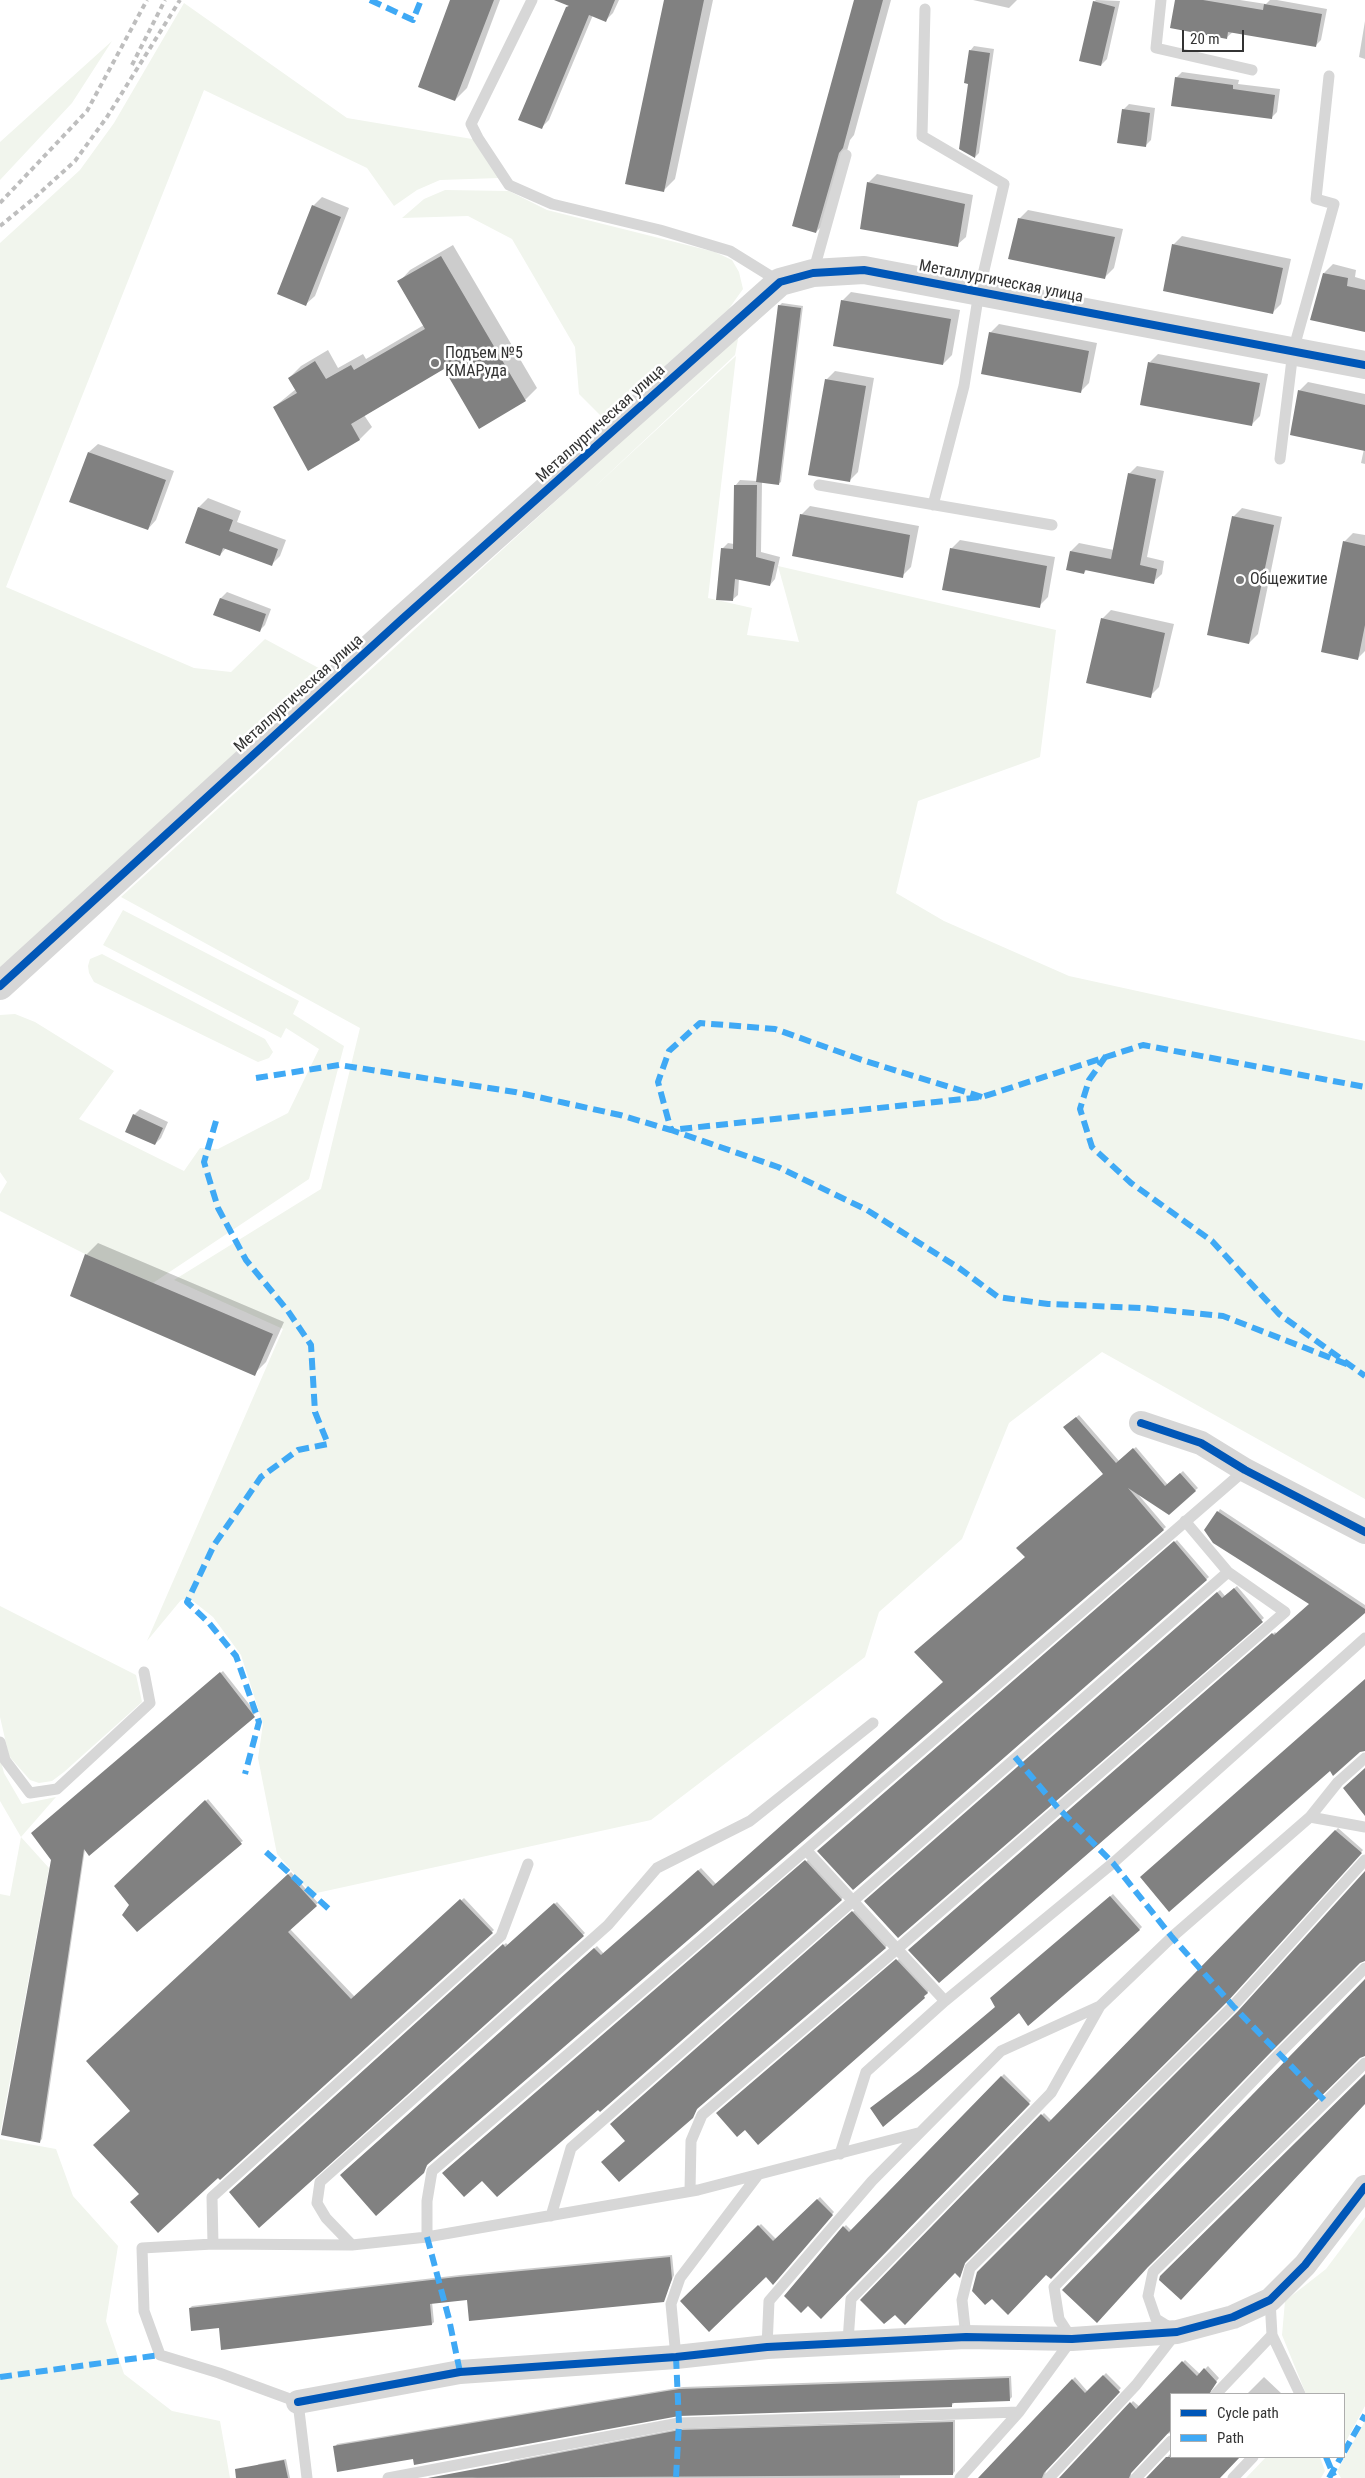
<!DOCTYPE html>
<meta charset="utf-8">
<style>
body{margin:0}
#map{position:relative;width:1365px;height:2478px;overflow:hidden;background:#fff;font-family:"Roboto Condensed",sans-serif}
canvas{display:block}
.legend{position:absolute;left:1170px;top:2393px;width:175px;height:65px;box-sizing:border-box;background:#fff;border:1px solid #adadad;margin:0;padding:6px 9px;list-style:none;font-size:15px;color:#333}
.legend li{display:flex;align-items:center;gap:10px;height:25px}
.legend b{width:25px;border:1px solid #adadad}
.scale{position:absolute;left:1182px;top:30px;width:62px;height:22px;box-sizing:border-box;border:2px solid #333;border-top:0;padding-left:6px;font-size:15px;line-height:18px;white-space:nowrap;color:#333;-webkit-text-stroke:4px #fff;paint-order:stroke}
</style>
<div id="map">
<canvas width="1365" height="2478"></canvas>
<ul class="legend">
<li><b style="height:6px;background:#0057b8"></b>Cycle path</li>
<li><b style="height:6px;background:#3fa9f5"></b>Path</li>
</ul>
<div class="scale">20 m</div>
</div>
<script>
const c = document.querySelector('canvas').getContext('2d');
c.lineJoin = 'round';
function paint(path, color) { c.fillStyle = color; c.fill(path, 'evenodd'); }
const shape = rows => new Path2D(rows.map(r => 'M' + r).join(''));
function strokePath(path, color, width, dash) { c.strokeStyle = color; c.lineWidth = width; c.lineCap = dash ? 'butt' : 'round'; c.setLineDash(dash || []); c.stroke(path); }
function drawText(font, color, halo, rows, align = 'center') {
  c.font = font + ' "Roboto Condensed",sans-serif'; c.lineWidth = 5; c.setLineDash([]); c.textBaseline = 'middle'; c.strokeStyle = halo; c.fillStyle = color; for (const [text, x, y, turn = 0] of rows) {
    c.save(); c.translate(x, y); c.rotate((+turn || 0) * Math.PI / 180); c.textAlign = isNaN(turn) ? turn : align; if (halo) c.strokeText(text, 0, 0); c.fillText(text, 0, 0); c.restore();
  }
}
const green = shape([
 [184,3,347,118,484,141,499,178,440,180,417,190,394,206,367,168,204,90,6,587,194,668,231,672,265,639,326,672,0,972,0,243,80,170,114,123],
 [112,41,72,103,0,180,0,142],
 [445,190,509,191,547,210,715,252,732,260,739,272,743,289,728,310,614,411,601,416,579,394,575,347,512,239,468,216,402,218,424,199],
 [739,334,735,355,586,495,736,356,708,598,752,608,747,635,799,642,778,566,1056,630,1040,757,918,801,896,893,944,921,1069,976,1365,1041,1365,1499,1102,1352,1009,1423,962,1539,879,1612,865,1657,651,1820,312,1894,277,1854,258,1758,263,1724,241,1655,213,1617,189,1598,181,1600,147,1641,283,1329,174,1280,321,1189,360,1028,121,897],
 [123,910,299,1001,293,1014,344,1046,309,1179,153,1283,85,1254,0,1211,0,1194,7,1182,0,1172,0,1015,15,1014,35,1022,114,1071,79,1119,184,1171,200,1148,218,1149,288,1113,319,1049,286,1028,281,1038,103,945],
 [102,954,265,1039,273,1052,269,1058,258,1062,94,982,89,973,88,966,90,959],
 [0,1606,136,1675,142,1702,64,1772,52,1781,39,1783,30,1780,9,1756,0,1717],
 [0,1758,4,1773,22,1804,56,1797,21,1837,49,1868,0,2134,0,1894,10,1896,21,1837,0,1801],
 [0,2139,56,2149,73,2196,118,2246,106,2321,124,2374,172,2411,220,2421,230,2478,0,2478],
 [1365,2217,1365,2406,1344,2445,1344,2394,1306,2394,1282,2335,1285,2301,1326,2269],
 [1365,2421,1365,2478,1341,2478,1337,2471],
 [1266,2457,1320,2457,1325,2471,1321,2478,1246,2478]
]);
const shadow = shape([
 [451,0,500,0,467,88,455,100],
 [573,0,619,0,613,13,605,21,593,15,549,120,541,128,567,8],
 [665,0,713,0,675,179,663,191],
 [855,0,891,0,854,135,850,140,828,220,816,232],
 [973,0,1017,0,1009,8],
 [1096,0,1120,1,1107,59,1101,65,1094,2],
 [1176,0,1240,0,1266,4,1270,0,1277,0,1327,9,1321,40,1315,46,1233,32,1227,37],
 [1365,21,1365,59,1359,57],
 [974,46,994,49,979,153,975,157,970,83,970,51],
 [1182,72,1239,80,1238,84,1280,89,1277,112,1271,118,1176,78],
 [1129,104,1155,108,1151,140,1146,145,1123,110],
 [877,174,973,195,966,237,957,245,868,183],
 [322,197,349,208,315,296,306,304,313,206],
 [1028,210,1123,229,1114,268,1105,277,1019,219],
 [1182,236,1291,259,1281,304,1272,313,1173,245],
 [453,245,537,388,525,400,444,367,364,415,372,427,360,439,309,469,274,407,296,389,289,378,301,366,328,350,338,368,363,354,366,359,424,325,399,282,410,270],
 [1333,264,1356,270,1355,277,1365,280,1365,330,1324,273],
 [851,292,960,310,952,355,943,364,842,301],
 [782,303,803,306,781,482,778,484,762,482,761,552,780,557,775,579,770,585,739,578,738,595,732,600,722,549,728,543,734,544,735,486,740,480,757,481,779,306],
 [999,324,1097,343,1089,383,1080,392,990,333],
 [1158,354,1268,374,1260,416,1252,424,1150,362],
 [835,371,874,378,858,472,849,481,826,380],
 [1308,382,1365,394,1365,464,1361,463,1364,449,1299,391],
 [98,444,174,471,156,520,148,529,89,452],
 [1137,466,1164,471,1147,557,1164,561,1162,574,1153,582,1087,569,1084,573,1068,569,1071,551,1079,543,1114,550,1129,474],
 [208,498,241,511,237,522,286,540,280,556,272,564,226,548,220,555,186,543,199,507],
 [810,506,919,526,911,567,902,576,801,515],
 [1242,508,1282,517,1258,634,1249,643,1233,517],
 [1353,533,1365,535,1365,651,1358,658,1344,542],
 [960,540,1055,557,1048,597,1039,606,951,549],
 [227,592,271,609,265,625,259,631,215,614,221,598],
 [1111,610,1174,624,1159,687,1150,696,1102,619],
 [140,1109,168,1122,161,1138,155,1144,134,1115],
 [98,1243,284,1322,266,1362,254,1374,86,1255],
 [1079,1415,1119,1461,1136,1447,1168,1485,1183,1471,1198,1488,1169,1513,1137,1493,1166,1527,429,2162,423,2172,344,2172,597,1946,604,1954,701,1868,716,1884,944,1682,1027,1557,1105,1473,1065,1427],
 [1220,1509,1365,1605,1365,1611,910,1950,1275,1632,1277,1634,1311,1604,1218,1512],
 [1177,1540,1209,1577,854,1889,818,1851],
 [1237,1586,1264,1618,898,1937,865,1902,1220,1590,1225,1596],
 [223,1671,256,1713,85,1849,42,2139,39,2142,52,1859,35,1831],
 [208,1799,243,1841,131,1905,116,1887],
 [1338,1828,1363,1850,1230,1997,967,2259,960,2276,956,2271,895,2313,862,2300,1044,2113,1052,2121],
 [809,1859,844,1897,600,2111,598,2108,482,2179,446,2170],
 [291,1872,318,1903,290,1929,355,1997,464,1898,494,1930,220,2178,218,2176,140,2194,132,2111,88,2061],
 [1113,1894,1142,1927,1140,1929,1028,2024,1019,2011,923,2068,996,2007,994,1996],
 [557,1902,585,1933,259,2226,231,2192,506,1943,508,1945],
 [855,1910,888,1945,699,2106,692,2117,626,2141,614,2121],
 [900,1958,929,1990,927,1994,758,2143,745,2129,720,2110],
 [1004,2074,1031,2101,821,2317,844,2227,846,2225,852,2231],
 [820,2197,834,2212,773,2283,766,2276,682,2301,761,2224,776,2239],
 [672,2255,674,2275,663,2301,468,2299,432,2302,434,2322,432,2324,220,2326,190,2308,192,2306,460,2275],
 [1185,2360,1200,2374,1208,2366,1219,2378,1210,2389,1213,2394,1171,2394,1171,2433,1166,2434,1131,2473,1132,2478,1061,2478,1133,2401,1140,2407],
 [1106,2373,1121,2388,1046,2469,1045,2478,979,2478,1075,2377,1088,2392],
 [1011,2376,1012,2397,1009,2400,954,2403,952,2405,678,2414,335,2447,337,2444,683,2387],
 [1264,2377,1282,2394,1247,2394],
 [955,2420,955,2471,953,2474,900,2474,900,2478,472,2478,509,2471,508,2464,511,2461,683,2428],
 [1171,2453,1171,2457,1238,2457,1218,2478,1148,2478],
 [286,2459,290,2478,258,2478,256,2466,259,2464]
]);
const building = shape([
 [450,0,494,0,455,101,418,87],
 [554,0,615,0,606,22,589,15,542,129,518,120,566,7,569,6],
 [664,0,704,0,664,192,625,184],
 [854,0,883,0,843,148,839,153,816,233,792,226],
 [1175,0,1203,0,1263,10,1264,4,1322,14,1316,47,1228,32,1227,39,1170,28],
 [1093,1,1115,7,1101,66,1079,61],
 [969,50,990,53,975,158,959,149,968,84,964,83],
 [1175,77,1233,85,1233,89,1275,95,1272,119,1171,106],
 [1122,109,1150,113,1146,147,1117,143],
 [867,182,965,204,958,247,860,229],
 [312,205,341,217,306,306,277,294],
 [1018,218,1115,237,1105,279,1008,259],
 [1172,244,1283,268,1273,314,1163,291],
 [441,256,526,401,479,429,444,369,351,424,360,440,308,471,273,407,297,393,288,378,315,361,326,379,351,365,354,370,425,329,397,281],
 [1323,273,1348,278,1347,286,1365,290,1365,332,1310,320],
 [841,300,951,319,943,365,833,346],
 [778,305,801,308,779,485,756,482],
 [989,332,1089,351,1081,393,981,374],
 [1148,362,1260,383,1252,426,1140,405],
 [825,379,866,386,850,482,808,475],
 [1298,390,1365,405,1365,451,1290,435],
 [88,452,166,480,148,530,69,502],
 [1128,473,1156,479,1140,565,1157,569,1154,584,1085,570,1084,574,1066,570,1070,551,1111,559],
 [734,485,757,485,756,557,775,562,770,586,735,579,733,601,716,600,721,548,733,549],
 [198,507,233,520,229,531,278,549,272,566,223,548,220,556,185,543],
 [800,514,910,535,903,578,792,556],
 [1232,516,1274,525,1249,644,1207,635],
 [1343,541,1365,546,1365,625,1358,660,1321,652],
 [950,548,1047,566,1040,608,942,590],
 [220,598,266,614,260,632,213,615],
 [1101,618,1165,633,1151,698,1086,683],
 [133,1114,163,1128,155,1145,125,1132],
 [85,1254,273,1334,255,1376,70,1296],
 [1076,1417,1116,1463,1133,1448,1165,1486,1180,1473,1196,1491,1169,1515,1128,1488,1164,1530,427,2165,424,2173,376,2216,340,2175,594,1948,601,1955,698,1870,713,1886,943,1682,914,1652,1025,1557,1016,1548,1103,1474,1063,1427],
 [1217,1511,1365,1609,1365,1613,939,1983,908,1950,1272,1633,1274,1635,1309,1604,1213,1543,1204,1530],
 [1174,1541,1207,1580,853,1890,817,1851],
 [1234,1588,1263,1622,898,1938,864,1901,1217,1592,1222,1598],
 [220,1672,255,1717,89,1856,84,1849,40,2143,1,2135,51,1860,31,1833],
 [1365,1679,1365,1751,1360,1752,1333,1776,1330,1771,1169,1912,1140,1877],
 [1365,1768,1365,1816,1343,1788],
 [205,1800,242,1844,137,1932,122,1915,129,1905,114,1886],
 [1335,1830,1362,1853,1228,2001,965,2263,960,2278,955,2273,905,2325,895,2315,884,2324,860,2300,1041,2114,1049,2122],
 [805,1860,842,1900,600,2112,598,2110,497,2197,482,2181,464,2197,442,2173],
 [1365,1871,1365,1961,1360,1963,1273,2050,1051,2279,1046,2275,1008,2315,992,2299,985,2305,972,2291,977,2272,1238,2011],
 [288,1874,317,1906,288,1932,351,1999,460,1899,493,1933,220,2180,218,2178,158,2233,130,2202,139,2194,93,2145,130,2111,86,2061],
 [1110,1896,1140,1930,1028,2026,1019,2013,883,2127,870,2108,919,2071,995,2007,990,1998],
 [554,1903,584,1936,259,2228,229,2192,503,1944,505,1947],
 [852,1911,886,1948,697,2109,693,2118,619,2182,601,2162,625,2141,610,2124],
 [896,1959,928,1993,924,1996,925,1998,758,2145,745,2130,737,2137,716,2113],
 [1365,1979,1365,2056,1360,2058,1148,2267,1097,2323,1062,2290],
 [1365,2074,1365,2104,1181,2300,1159,2280,1160,2276],
 [1001,2076,1030,2104,821,2319,808,2306,801,2313,784,2296,843,2226,849,2232],
 [817,2199,833,2215,773,2285,766,2277,709,2332,680,2301,758,2225,773,2241],
 [670,2257,672,2279,664,2302,469,2321,467,2300,430,2304,432,2325,221,2350,219,2328,191,2331,189,2308,457,2277],
 [1182,2361,1197,2376,1204,2368,1217,2382,1209,2394,1171,2394,1171,2430,1131,2473,1129,2478,1059,2478,1130,2402,1136,2409],
 [1103,2375,1120,2392,1044,2473,1042,2478,978,2478,1072,2379,1085,2393],
 [1009,2378,1010,2401,952,2403,952,2407,679,2416,414,2465,413,2459,337,2472,333,2446,679,2389],
 [953,2422,953,2475,428,2478,680,2430],
 [1166,2457,1240,2457,1220,2478,1146,2478],
 [284,2460,288,2478,236,2478,235,2469]
]);
const service = shape([
 [532,0,471,124,478,138,509,185,552,204,660,230,730,251,780,282],
 [1161,0,1156,48,1252,70],
 [925,9,922,136,1004,184,979,292,964,386,933,505],
 [813,273,846,155],
 [1280,459,1293,351,1334,204,1316,199,1329,76],
 [819,485,1052,525],
 [0,1742,5,1760,30,1793,57,1789,150,1703,144,1672],
 [1310,1817,1365,1827],
 [806,1850,1245,1470],
 [840,2154,866,2072,945,2001,1113,1863,1365,1638],
 [690,2191,691,2141,702,2115,897,1949,1285,1612,1228,1572],
 [551,2216,571,2148,1228,1572,1185,1521],
 [427,2237,427,2201,432,2171,806,1850,945,2001],
 [213,2244,212,2197,501,1936,528,1864],
 [352,2245,326,2218,317,2203,320,2182,608,1925,657,1868,750,1821,873,1723],
 [1270,2300,1272,2335,1300,2394],
 [966,2337,962,2300,970,2268,1233,2006,1365,1860],
 [848,2341,851,2299,1051,2093,1100,2006],
 [767,2347,769,2301,872,2181,1001,2051,1100,2006,1172,1937,1310,1817,1338,1782,1365,1758],
 [676,2357,671,2304,680,2278,758,2175],
 [1216,2394,1272,2335],
 [307,2478,298,2402,219,2373,160,2355,144,2311,142,2248,213,2244,352,2245,427,2237,698,2190,918,2133],
 [388,2478,679,2423,1019,2412],
 [960,2478,1019,2412,1072,2339,1059,2319,1054,2287,1278,2055,1365,1968],
 [1049,2478,1136,2385,1177,2332,1156,2319,1148,2296,1153,2272,1365,2063],
 [1136,2478,1171,2441],
 [1233,2478,1253,2457]
]);
const minor = shape([
 [1141,1423,1201,1443,1245,1470,1365,1532],
 [298,2402,460,2372,676,2357,767,2347,966,2337,1072,2339,1177,2332,1233,2317,1270,2300,1305,2265,1365,2187]
]);
const tertiary = shape([
 [0,986,401,620,780,282,813,273,864,270,1365,365]
]);
const rail = shape([
 [132,65,165,0],
 [0,203,87,111,147,0],
 [0,226,32,200,75,161,107,117,180,0]
]);
const quiet = shape([
 [370,0,413,20,421,0],
 [1106,1056,1089,1080,1080,1109,1092,1147,1131,1183,1212,1241,1279,1314,1365,1376],
 [256,1078,339,1065,515,1092,620,1115,671,1130,982,1097,1143,1045,1365,1087],
 [982,1097,865,1061,775,1029,700,1023,669,1051,658,1082,671,1130,778,1167,867,1210,959,1268,998,1297,1048,1304,1143,1308,1223,1316,1349,1365],
 [216,1121,204,1162,218,1208,246,1260,288,1311,311,1345,315,1412,328,1444,298,1450,261,1477,214,1545,187,1602,209,1623,236,1656,259,1722,245,1774],
 [1015,1757,1058,1808,1113,1863,1172,1937,1233,2006,1326,2102],
 [266,1852,330,1910],
 [427,2237,449,2319,460,2372],
 [676,2357,679,2423,676,2478],
 [0,2377,160,2355],
 [1344,2452,1365,2415],
 [1326,2457,1334,2476],
 [1329,2478,1341,2457]
]);
const cycleway = shape([
 [0,986,401,620,780,282,813,273,864,270,1365,365],
 [1141,1423,1201,1443,1245,1470,1365,1532],
 [298,2402,460,2372,676,2357,767,2347,966,2337,1072,2339,1177,2332,1233,2317,1270,2300,1305,2265,1365,2187]
]);
const markers = [
 [435,363,5,"#7a7a7a"],
 [1240,580,5,"#7a7a7a"]
];
const streetNames = [
 ["Металлургическая улица",1001,282,11],
 ["Металлургическая улица",601,424,-42],
 ["Металлургическая улица",299,694,-42]
];
const poiNames = [
 ["Подъем №5",445,354],
 ["КМАРуда",445,372],
 ["Общежитие",1250,580]
];
paint(green, '#f1f5ed');
paint(shadow, '#0003');
paint(building, '#818181');
strokePath(service, '#d7d7d7', 11);
strokePath(minor, '#d7d7d7', 24);
strokePath(tertiary, '#d7d7d7', 28);
strokePath(rail, '#bebebe', 4, [5, 4]);
strokePath(quiet, '#3fa9f5', 6, [12, 6]);
strokePath(cycleway, '#0057b8', 8);
for (const [x, y, r, color] of markers) { const dot = new Path2D(); dot.arc(x, y, r, 0, 2 * Math.PI); c.fillStyle = color; c.fill(dot); strokePath(dot, '#fff', 2); }
drawText('16px', '#333', '#fff', streetNames);
drawText('16px', '#333', '#fff', poiNames, 'left');
</script>
